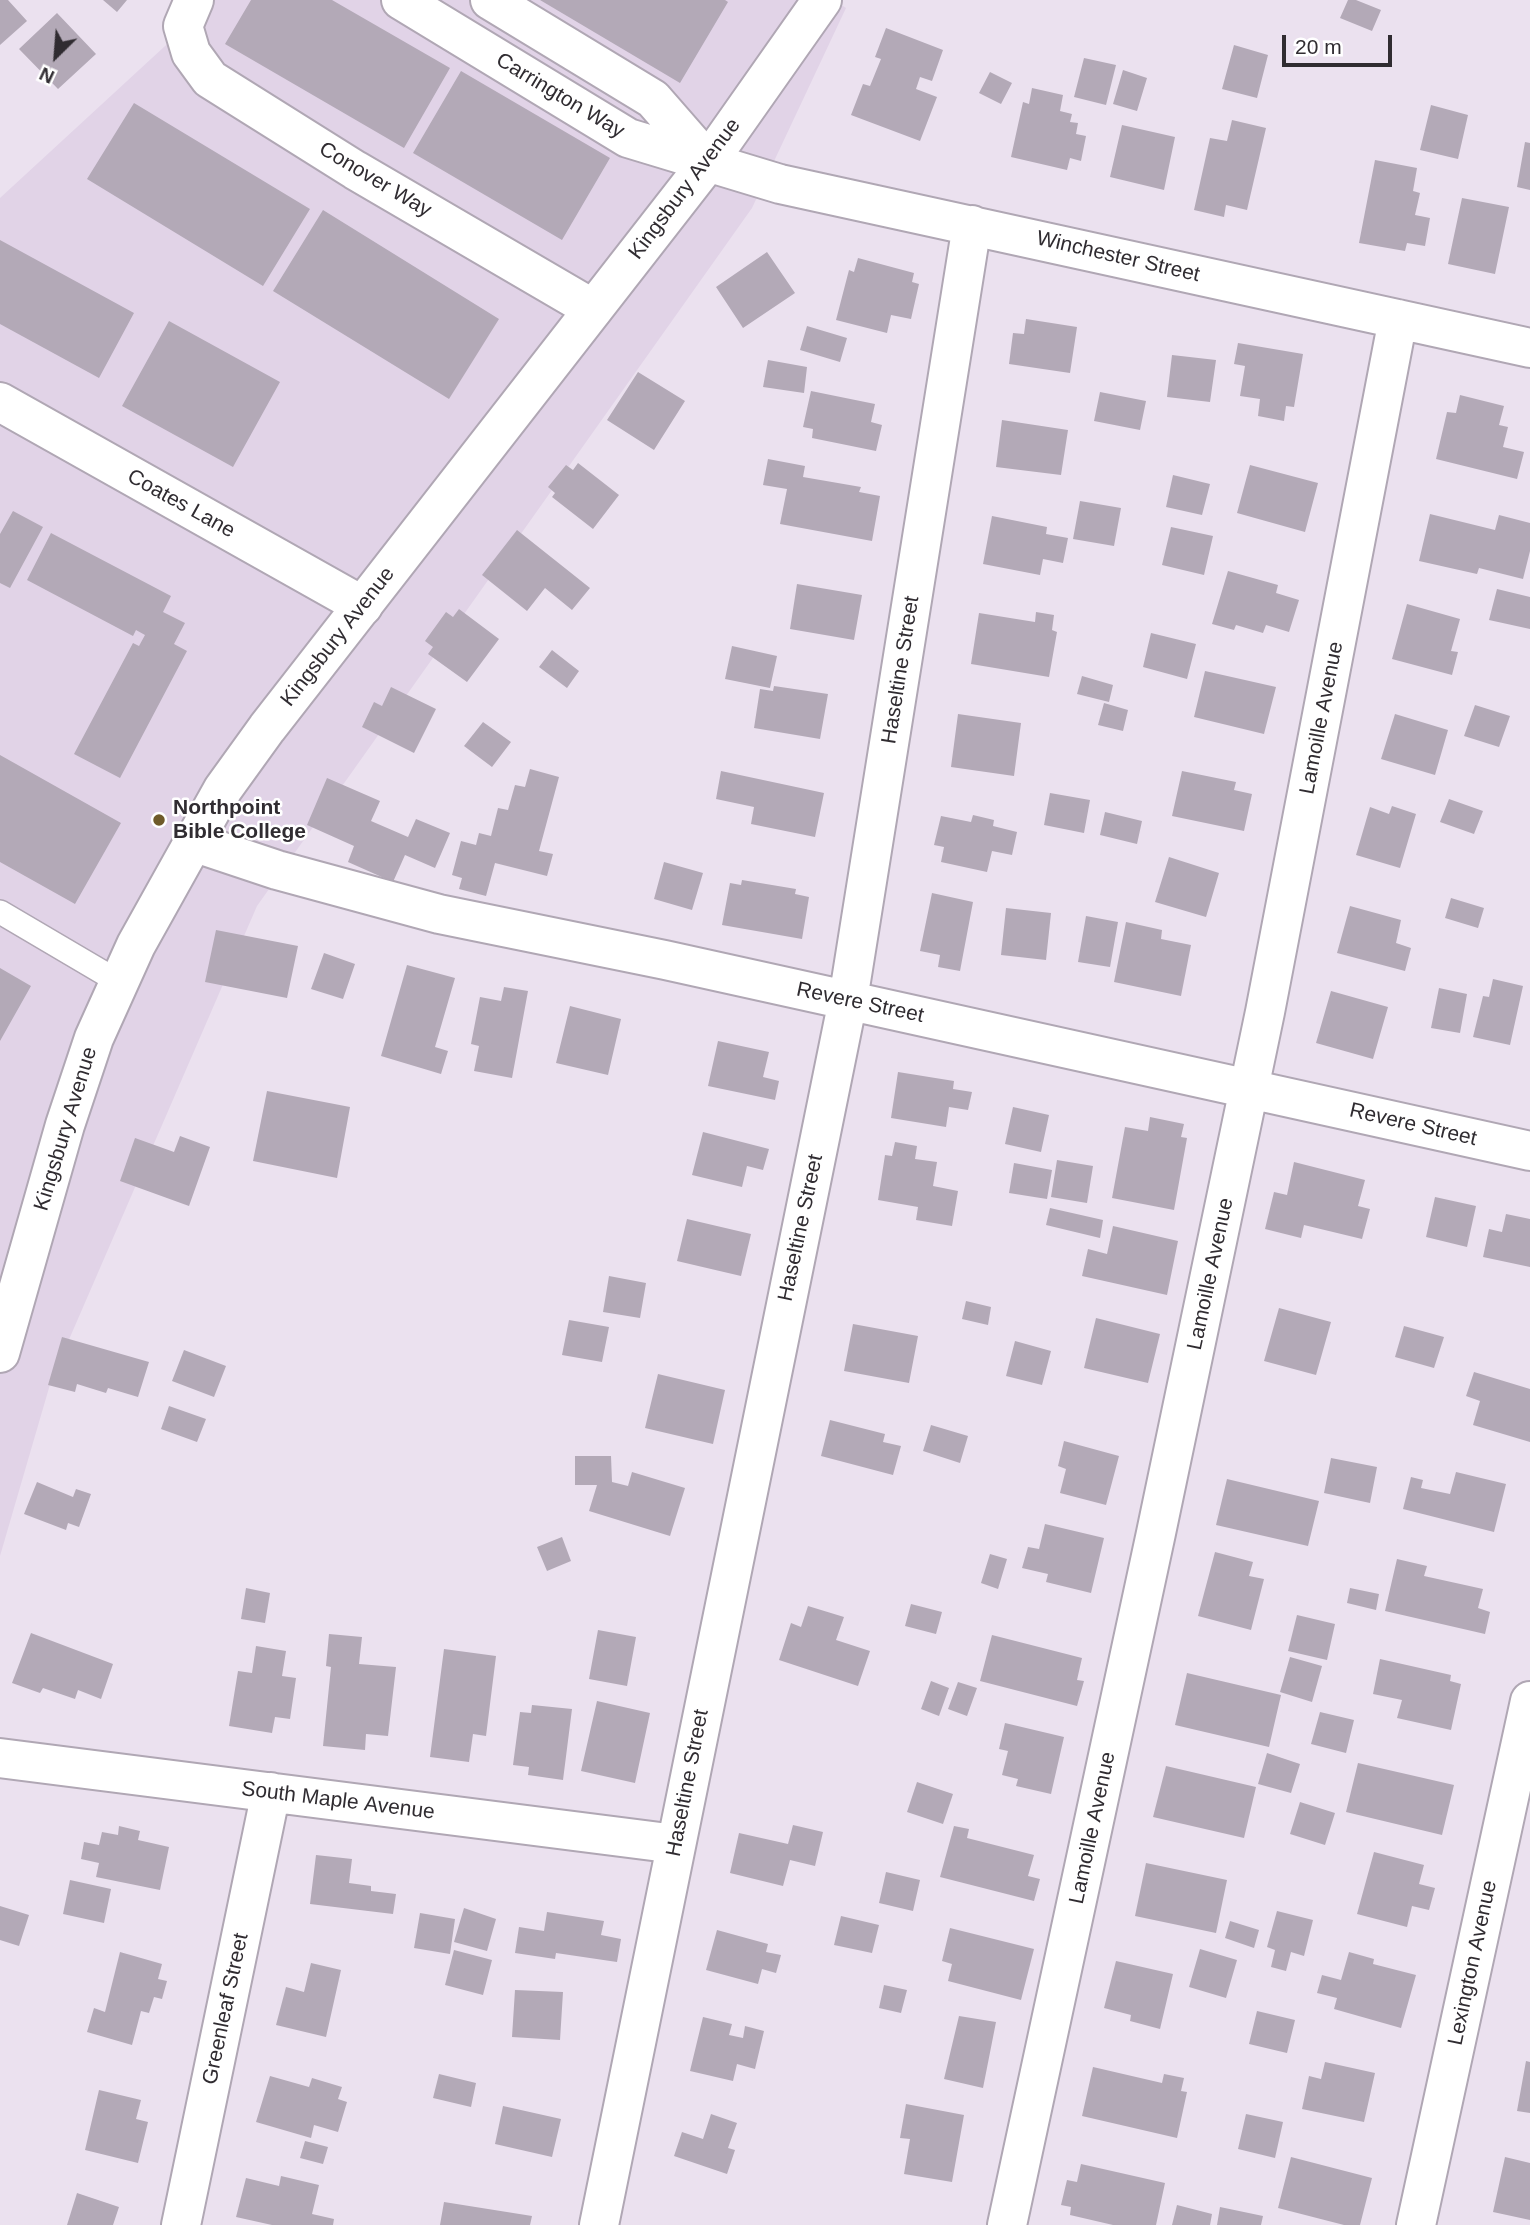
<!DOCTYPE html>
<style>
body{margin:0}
#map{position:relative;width:1530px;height:2225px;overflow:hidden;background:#ebe1ef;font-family:Arial,sans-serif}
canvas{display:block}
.north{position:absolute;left:21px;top:21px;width:70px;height:70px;-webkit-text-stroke:5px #fff;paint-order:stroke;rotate:205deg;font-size:19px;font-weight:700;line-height:28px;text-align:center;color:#302c31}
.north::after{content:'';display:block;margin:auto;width:24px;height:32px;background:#302c31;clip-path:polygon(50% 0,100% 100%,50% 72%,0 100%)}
.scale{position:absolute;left:1282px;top:35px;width:110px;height:32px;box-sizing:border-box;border:4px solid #302c31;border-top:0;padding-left:9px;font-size:21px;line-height:24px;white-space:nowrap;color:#302c31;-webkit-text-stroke:5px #fff;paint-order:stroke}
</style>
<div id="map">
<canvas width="1530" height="2225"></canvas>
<div class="north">N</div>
<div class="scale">20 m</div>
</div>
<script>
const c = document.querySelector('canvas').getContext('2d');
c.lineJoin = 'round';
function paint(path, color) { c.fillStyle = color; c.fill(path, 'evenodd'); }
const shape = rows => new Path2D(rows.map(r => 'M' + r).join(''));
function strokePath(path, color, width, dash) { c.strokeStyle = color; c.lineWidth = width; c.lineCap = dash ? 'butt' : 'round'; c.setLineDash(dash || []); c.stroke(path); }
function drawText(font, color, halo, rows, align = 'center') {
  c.font = font + ' Arial,sans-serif'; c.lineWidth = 5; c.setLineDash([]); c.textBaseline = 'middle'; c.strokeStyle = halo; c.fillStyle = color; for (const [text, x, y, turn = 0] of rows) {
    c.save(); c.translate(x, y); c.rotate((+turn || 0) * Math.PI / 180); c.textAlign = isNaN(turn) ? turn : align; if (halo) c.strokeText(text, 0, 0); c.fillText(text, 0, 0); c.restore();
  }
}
const built = shape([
 [215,0,834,0,846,8,752,208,257,906,51,1381,0,1556,0,198]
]);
const building = shape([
 [0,0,8,0,27,21,0,45],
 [103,0,127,0,117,12],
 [251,0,332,0,450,68,404,148,225,44],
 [540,0,725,0,728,2,680,83],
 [1348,0,1356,0,1381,10,1372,31,1340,18],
 [57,13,96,54,58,89,19,49],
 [886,28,943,50,932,81,920,77,916,89,937,97,920,141,851,115,863,84,870,86,881,59,875,57],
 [1234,45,1268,55,1257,98,1222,89],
 [1084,58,1116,65,1106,105,1074,97],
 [1123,70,1147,78,1137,111,1113,104],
 [461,71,610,158,562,240,413,153],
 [990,72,1012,83,1001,104,979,93],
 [1032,88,1063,95,1060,111,1072,114,1070,122,1078,123,1076,134,1086,136,1081,161,1070,158,1067,170,1011,157,1023,102,1029,104],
 [134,103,310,209,263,286,87,179],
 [1431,105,1468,115,1458,159,1420,150],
 [1232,120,1266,128,1247,210,1226,205,1224,217,1194,210,1210,138,1227,141],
 [1122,125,1175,137,1164,190,1110,177],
 [1525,142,1530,143,1530,190,1517,187],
 [1375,160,1417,168,1413,191,1420,193,1415,215,1430,218,1425,246,1407,243,1405,251,1359,243],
 [1462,198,1509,207,1495,274,1448,264],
 [323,210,499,319,449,399,273,291],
 [0,240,134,313,99,378,0,324],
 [767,252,795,293,743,328,716,287],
 [858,258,914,273,912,282,919,284,911,319,891,315,887,333,836,320,849,270,854,272],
 [1026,319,1077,327,1070,373,1009,364,1013,333,1024,334],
 [169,321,280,382,233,467,122,406],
 [807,326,847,338,840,362,800,350],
 [1238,343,1303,354,1294,407,1286,406,1284,421,1258,416,1260,399,1240,396,1245,366,1234,364],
 [1172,355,1216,360,1210,402,1167,397],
 [768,360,807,367,804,393,763,387],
 [638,372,685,401,654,450,607,420],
 [811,391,875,404,871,422,882,425,876,451,812,438,813,429,803,427],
 [1100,392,1146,401,1140,430,1094,421],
 [1460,395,1504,406,1499,425,1508,427,1503,447,1524,452,1517,479,1436,459,1447,412,1456,413],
 [1002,420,1068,430,1061,475,996,467],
 [768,459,805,466,803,477,861,487,859,492,880,496,872,541,780,524,787,489,763,485],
 [578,463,619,495,593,529,552,497,555,493,548,487,566,465,573,470],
 [1250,465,1318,483,1305,532,1237,513],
 [1173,475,1210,484,1202,515,1166,507],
 [1080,501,1121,508,1114,546,1073,539],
 [13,511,43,527,10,588,0,583,0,534],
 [1430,514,1495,530,1499,515,1530,523,1530,551,1523,579,1479,568,1477,574,1419,561],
 [992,516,1047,527,1046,534,1068,538,1063,563,1043,559,1040,575,983,564],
 [1171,527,1213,536,1204,575,1162,565],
 [517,530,590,588,572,610,545,588,527,611,482,575],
 [51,533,171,596,163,612,185,623,174,644,187,651,120,778,74,754,133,643,139,646,145,635,136,630,133,636,27,580],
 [1228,571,1278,585,1276,593,1299,600,1289,632,1266,625,1263,633,1236,625,1234,630,1212,624],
 [797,584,862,595,854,640,790,629],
 [1497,589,1530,597,1530,629,1489,620],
 [1407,604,1460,619,1451,651,1458,652,1452,675,1392,659],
 [459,609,499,639,467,682,428,654,433,647,425,641,446,612,453,617],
 [1036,612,1054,615,1052,630,1057,632,1049,677,971,664,979,613,1035,622],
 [1151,633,1196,644,1187,679,1143,667],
 [732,646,777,656,770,688,725,679],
 [552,650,579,671,567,688,539,667],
 [1205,671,1276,687,1264,734,1194,717],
 [1082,676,1113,685,1109,702,1077,694],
 [774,686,828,694,820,739,754,728,760,689,773,691],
 [391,687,436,709,414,753,362,727,374,702,382,706],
 [1104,703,1128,710,1123,731,1098,725],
 [1475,705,1510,716,1499,747,1464,736],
 [958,714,1021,723,1014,776,951,767],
 [1395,714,1448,730,1435,775,1381,759],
 [483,722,511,742,492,767,464,746],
 [0,755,121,823,75,904,0,862],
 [530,769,559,777,539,851,553,854,547,876,495,863,486,896,459,889,462,878,452,875,461,841,476,845,479,833,491,836,498,808,508,810,515,785,525,787],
 [721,771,824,793,815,837,751,824,754,807,716,799],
 [1182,771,1236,782,1234,790,1252,794,1244,831,1172,816],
 [327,778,380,801,371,821,408,837,416,819,450,833,435,868,405,855,393,882,348,862,354,846,307,825],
 [1050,793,1090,800,1084,833,1044,825],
 [1449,799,1483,811,1474,834,1440,822],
 [1392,806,1416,814,1400,868,1356,855,1370,807,1389,814],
 [1105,812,1142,821,1137,844,1100,835],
 [973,815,994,820,993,826,1017,832,1012,855,992,851,987,872,941,862,944,847,934,845,941,816,971,822],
 [1169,857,1219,873,1206,917,1155,902],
 [664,862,703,873,692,910,654,899],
 [742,880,796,889,795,894,809,897,802,939,722,925,730,883,741,885],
 [932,893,973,902,960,971,938,967,940,955,920,951],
 [1451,898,1484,908,1478,928,1445,918],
 [1350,906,1401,920,1396,943,1411,948,1405,971,1337,953],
 [1006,908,1051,913,1046,960,1001,955],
 [1086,916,1118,922,1110,967,1078,962],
 [1126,922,1162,930,1161,939,1191,945,1181,996,1114,982],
 [216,930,298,946,287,998,205,982],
 [324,953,355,964,343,999,311,989],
 [407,965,455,978,435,1047,448,1051,441,1074,381,1056],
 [0,968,31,986,0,1041],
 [1493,979,1523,986,1510,1045,1473,1037,1483,996,1489,997],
 [504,987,528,991,512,1078,474,1071,479,1046,471,1044,480,997,501,1001],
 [1439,988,1467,994,1460,1033,1431,1028],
 [1331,991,1388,1007,1373,1059,1316,1043],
 [570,1006,621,1019,608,1075,556,1063],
 [718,1041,769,1052,763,1077,779,1081,775,1100,708,1086],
 [898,1072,954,1081,953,1089,972,1092,968,1110,949,1107,946,1127,891,1118],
 [267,1091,350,1107,337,1178,253,1161],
 [1013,1107,1049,1115,1041,1152,1005,1144],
 [1150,1117,1184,1124,1181,1137,1187,1138,1174,1210,1112,1198,1125,1127,1148,1131],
 [703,1132,769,1149,763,1170,747,1166,742,1187,692,1175],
 [180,1136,210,1147,189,1206,120,1181,135,1138,174,1152],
 [895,1142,917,1146,915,1159,937,1162,933,1186,958,1191,952,1226,916,1220,918,1207,878,1200,885,1155,892,1156],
 [1057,1160,1093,1166,1087,1203,1051,1197],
 [1294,1162,1365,1180,1358,1206,1370,1209,1362,1239,1304,1225,1301,1238,1265,1229,1274,1192,1287,1195],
 [1014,1163,1052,1170,1047,1199,1009,1193],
 [1435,1197,1476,1206,1467,1247,1426,1237],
 [1050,1208,1103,1220,1100,1238,1046,1225],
 [1506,1214,1530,1219,1530,1267,1483,1257,1489,1229,1502,1232],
 [687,1219,751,1234,741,1276,677,1261],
 [1113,1226,1178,1241,1167,1295,1082,1276,1088,1249,1107,1254],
 [609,1276,646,1283,640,1318,603,1312],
 [966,1301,991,1307,988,1325,962,1319],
 [1279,1308,1331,1322,1316,1375,1264,1361],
 [1096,1318,1160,1334,1148,1383,1084,1368],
 [569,1320,609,1327,602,1362,562,1355],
 [853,1324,918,1336,909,1383,844,1371],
 [1404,1326,1444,1337,1434,1368,1395,1357],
 [62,1337,149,1362,138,1397,108,1388,106,1393,77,1384,75,1392,48,1385],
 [1015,1341,1051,1351,1042,1385,1006,1376],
 [184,1350,226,1366,214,1397,172,1381],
 [1474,1372,1530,1389,1530,1442,1473,1425,1480,1401,1466,1396],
 [658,1374,725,1390,713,1444,645,1428],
 [169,1406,206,1419,197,1442,161,1429],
 [830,1420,885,1434,883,1442,901,1446,893,1475,821,1456],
 [931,1425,968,1436,960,1463,923,1451],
 [1064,1441,1119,1456,1106,1505,1060,1493,1066,1469,1058,1466],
 [575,1456,611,1456,612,1482,628,1486,632,1472,685,1488,670,1536,589,1511,597,1485,575,1485],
 [1331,1458,1377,1467,1370,1503,1324,1493],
 [1456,1472,1506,1484,1494,1532,1403,1509,1411,1477,1423,1480,1421,1488,1450,1494],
 [1227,1479,1319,1501,1308,1546,1216,1525],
 [37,1482,73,1497,76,1489,91,1494,79,1527,68,1523,66,1530,24,1514],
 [1045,1524,1104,1538,1091,1593,1046,1582,1048,1574,1022,1568,1028,1547,1039,1549],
 [562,1537,571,1561,547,1571,537,1547],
 [1215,1552,1253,1562,1249,1576,1264,1579,1251,1630,1198,1616],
 [990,1554,1007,1559,998,1589,981,1583],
 [1397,1559,1427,1566,1424,1576,1483,1589,1478,1608,1490,1612,1485,1634,1385,1611],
 [246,1588,270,1593,265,1623,241,1619],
 [1350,1588,1379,1594,1376,1610,1347,1603],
 [911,1604,942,1612,936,1634,905,1626],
 [808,1606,844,1617,836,1640,870,1651,858,1686,779,1660,791,1623,801,1627],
 [1297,1615,1335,1624,1327,1660,1288,1651],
 [598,1630,636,1637,627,1686,589,1679],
 [31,1633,113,1664,101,1699,78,1690,75,1699,43,1688,40,1693,12,1683],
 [329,1634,362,1637,359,1664,396,1667,388,1736,366,1734,365,1750,323,1746,331,1667,326,1666],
 [992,1635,1082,1658,1077,1680,1084,1681,1077,1706,980,1681],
 [256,1646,286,1651,282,1676,296,1678,290,1719,275,1717,272,1733,229,1726,238,1671,252,1673],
 [444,1649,496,1656,486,1736,473,1734,469,1762,430,1757],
 [1290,1657,1322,1666,1312,1702,1280,1692],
 [1380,1659,1451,1675,1450,1681,1461,1684,1451,1730,1397,1718,1402,1700,1373,1694],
 [1187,1673,1281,1695,1269,1747,1175,1725],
 [931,1681,949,1688,939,1716,921,1709],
 [958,1682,977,1688,967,1716,948,1709],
 [597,1701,650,1713,635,1783,581,1771],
 [532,1705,572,1709,563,1780,528,1775,529,1767,513,1765,520,1712,531,1713],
 [1320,1712,1354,1720,1346,1753,1311,1744],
 [1005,1723,1064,1737,1051,1794,1016,1786,1018,1779,1002,1775,1008,1751,999,1749],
 [1267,1753,1300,1764,1291,1793,1258,1784],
 [1358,1763,1454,1785,1442,1835,1346,1812],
 [1166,1766,1256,1787,1244,1838,1153,1817],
 [917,1782,953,1794,943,1824,907,1812],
 [1300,1802,1335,1813,1325,1845,1290,1834],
 [793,1825,823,1832,815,1866,790,1860,783,1886,730,1873,739,1833,788,1844],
 [119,1826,140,1831,138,1840,169,1847,160,1890,96,1877,99,1863,81,1859,84,1842,99,1845,102,1832,118,1835],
 [954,1826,969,1829,967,1838,1034,1855,1028,1876,1040,1879,1034,1901,940,1877],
 [1374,1852,1424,1865,1419,1884,1435,1888,1429,1910,1412,1906,1407,1927,1357,1914],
 [316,1855,352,1859,349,1883,371,1886,371,1891,396,1894,393,1914,310,1904],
 [1146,1863,1227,1880,1216,1933,1135,1916],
 [886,1872,920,1880,913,1911,879,1903],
 [70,1880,111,1889,104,1923,63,1914],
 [0,1906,29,1915,19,1946,0,1940],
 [464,1908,496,1919,487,1951,454,1942],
 [1277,1911,1313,1920,1304,1956,1291,1952,1286,1971,1271,1967,1275,1950,1267,1947],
 [547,1912,604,1921,601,1935,621,1939,617,1962,556,1953,555,1959,515,1953,519,1927,544,1931],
 [420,1913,455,1919,450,1954,414,1948],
 [841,1916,879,1925,872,1953,834,1945],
 [1230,1921,1259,1930,1254,1948,1225,1938],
 [950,1928,1034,1949,1021,2000,948,1981,952,1964,942,1961],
 [717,1930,768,1944,766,1952,781,1955,776,1973,762,1969,758,1984,706,1970],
 [1200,1949,1237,1960,1226,1998,1189,1987],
 [454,1950,492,1960,483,1995,445,1985],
 [120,1952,162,1964,158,1979,167,1981,162,1999,154,1997,149,2013,141,2011,132,2045,87,2032,94,2008,105,2012],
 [1349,1952,1374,1959,1373,1964,1416,1975,1401,2028,1334,2009,1337,1998,1317,1993,1322,1975,1341,1980],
 [1116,1961,1173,1974,1160,2029,1130,2021,1131,2015,1104,2008],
 [311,1963,341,1970,326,2037,276,2025,286,1987,304,1992],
 [884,1985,907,1990,901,2013,879,2008],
 [515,1990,563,1992,560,2040,512,2037],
 [1257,2011,1295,2020,1287,2053,1249,2044],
 [959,2016,996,2022,983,2088,944,2079],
 [703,2017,732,2024,729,2035,743,2038,745,2026,764,2031,755,2069,737,2064,733,2081,690,2071],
 [1526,2061,1530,2062,1530,2113,1517,2111],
 [1325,2062,1375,2073,1364,2122,1302,2109,1309,2076,1321,2079],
 [1093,2067,1162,2083,1164,2074,1184,2078,1181,2091,1187,2092,1177,2138,1082,2116],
 [439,2074,476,2083,471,2107,433,2098],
 [270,2076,309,2087,312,2078,342,2087,338,2099,347,2102,338,2132,314,2125,311,2138,256,2122],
 [99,2090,141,2100,136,2119,148,2122,138,2163,85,2150],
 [906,2104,964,2115,952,2182,904,2174,910,2139,900,2138],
 [503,2106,561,2119,552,2157,495,2144],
 [711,2114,737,2123,728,2148,735,2150,727,2174,674,2156,682,2132,703,2139],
 [1246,2114,1283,2122,1275,2158,1238,2149],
 [305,2141,328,2147,323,2164,300,2158],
 [1291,2157,1372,2178,1360,2225,1344,2225,1278,2208],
 [1505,2157,1530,2163,1530,2220,1493,2212],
 [1081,2164,1165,2183,1156,2225,1113,2225,1070,2215,1071,2207,1061,2205,1067,2180,1077,2182],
 [281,2176,319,2185,312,2214,334,2219,333,2225,272,2225,236,2217,246,2178,279,2186],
 [77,2193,119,2207,113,2225,67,2225],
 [444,2202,532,2216,530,2225,440,2225],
 [1177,2205,1212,2214,1210,2225,1172,2225],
 [1220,2207,1263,2216,1261,2225,1217,2225]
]);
const service = shape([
 [0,912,119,982]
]);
const minor = shape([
 [194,0,183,26,191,53,210,79,355,170,593,309],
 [401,0,628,138,780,184,1530,348],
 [490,0,653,99,708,162],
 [0,402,363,606],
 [193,842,277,870,439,914,665,960,1530,1151],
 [0,1758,676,1844],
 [181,2225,271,1792],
 [599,2225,848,1000,972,225],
 [1007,2225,1156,1533,1265,1012,1398,319],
 [1416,2225,1530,1701]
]);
const secondary = shape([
 [0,1353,65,1125,94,1038,136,945,223,789,267,728,708,162,822,0]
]);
const markers = [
 [159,820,7,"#6e5a29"]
];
const streetNames = [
 ["Carrington Way",560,96,31],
 ["Conover Way",375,180,31],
 ["Kingsbury Avenue",685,189,-53],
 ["Winchester Street",1118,257,13],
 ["Coates Lane",181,504,29],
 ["Kingsbury Avenue",338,637,-52],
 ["Haseltine Street",901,670,-81],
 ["Lamoille Avenue",1322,718,-79],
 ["Revere Street",860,1003,12],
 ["Revere Street",1413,1125,13],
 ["Kingsbury Avenue",66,1129,-73],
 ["Haseltine Street",801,1228,-78],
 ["Lamoille Avenue",1211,1274,-78],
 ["Haseltine Street",688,1783,-79],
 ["South Maple Avenue",338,1801,7],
 ["Lamoille Avenue",1093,1828,-78],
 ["Lexington Avenue",1473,1963,-78],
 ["Greenleaf Street",226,2009,-78]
];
const poiNames = [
 ["Northpoint",173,808],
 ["Bible College",173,832]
];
paint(built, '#e1d3e7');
paint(building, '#b3a9b7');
strokePath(service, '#b0a7b4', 26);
strokePath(minor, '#b0a7b4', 42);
strokePath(secondary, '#b0a7b4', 42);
strokePath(service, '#fff', 23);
strokePath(minor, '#fff', 38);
strokePath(secondary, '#fff', 38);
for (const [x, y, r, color] of markers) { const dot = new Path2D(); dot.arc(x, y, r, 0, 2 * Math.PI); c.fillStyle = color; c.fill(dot); strokePath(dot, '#fff', 2.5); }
drawText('21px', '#302c31', '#fff', streetNames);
drawText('bold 21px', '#302c31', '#fff', poiNames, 'left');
</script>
